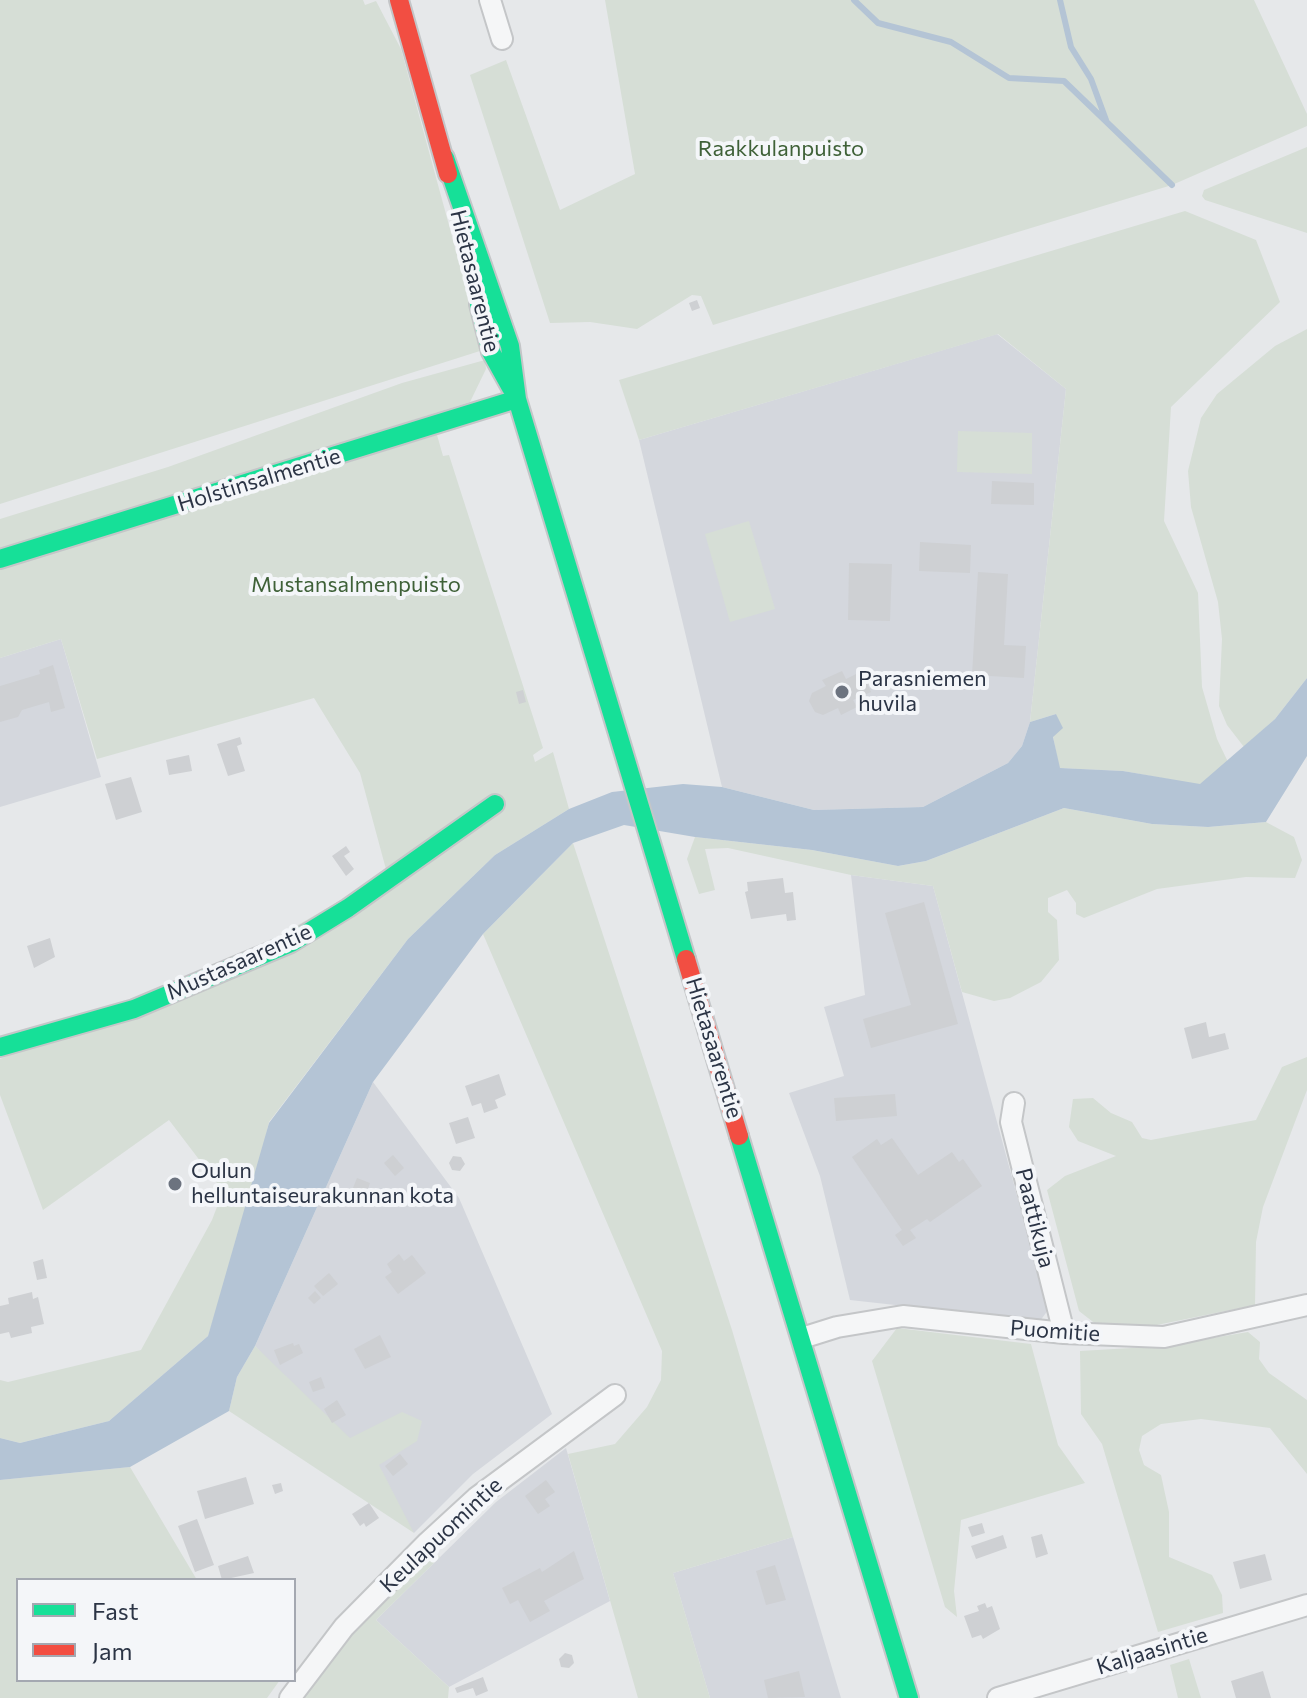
<!DOCTYPE html>
<style>
body{margin:0}
#map{position:relative;width:1307px;height:1698px;overflow:hidden;background:#e6e8ea;font-family:Commissioner,sans-serif}
canvas{display:block}
.legend{position:absolute;left:16px;top:1578px;width:280px;height:104px;box-sizing:border-box;background:#f4f6f9;border:2px solid #a4a8b1;margin:0;padding:10px 14px;list-style:none;font-size:24px;color:#2b3445}
.legend li{display:flex;align-items:center;gap:16px;height:40px}
.legend b{width:40px;border:2px solid #a4a8b1}
</style>
<div id="map">
<canvas width="1307" height="1698"></canvas>
<ul class="legend">
<li><b style="height:10px;background:#16e098"></b>Fast</li>
<li><b style="height:10px;background:#f24e42"></b>Jam</li>
</ul>
</div>
<script>
const c = document.querySelector('canvas').getContext('2d');
c.lineJoin = 'round';
function paint(path, color) { c.fillStyle = color; c.fill(path, 'evenodd'); }
const shape = rows => new Path2D(rows.map(r => 'M' + r).join(''));
function strokePath(path, color, width, dash) { c.strokeStyle = color; c.lineWidth = width; c.lineCap = dash ? 'butt' : 'round'; c.setLineDash(dash || []); c.stroke(path); }
function drawText(font, color, halo, rows, align = 'center') {
  c.font = font + ' Commissioner,sans-serif'; c.lineWidth = 8; c.setLineDash([]); c.textBaseline = 'middle'; c.strokeStyle = halo; c.fillStyle = color; for (const [text, x, y, turn = 0] of rows) {
    c.save(); c.translate(x, y); c.rotate((+turn || 0) * Math.PI / 180); c.textAlign = isNaN(turn) ? turn : align; if (halo) c.strokeText(text, 0, 0); c.fillText(text, 0, 0); c.restore();
  }
}
const built = shape([
 [997,334,1066,389,1030,722,1022,746,1008,763,923,807,814,810,722,787,639,440],
 [61,639,101,777,0,807,0,658],
 [851,875,933,886,1048,1310,1040,1321,850,1300,820,1176,789,1093,844,1076,824,1007,865,995],
 [373,1082,459,1198,552,1414,473,1474,414,1533,255,1346],
 [566,1448,610,1601,449,1687,376,1620,496,1502],
 [793,1537,841,1698,710,1698,673,1573]
]);
const green = shape([
 [0,0,363,0,365,5,376,1,401,49,483,350,0,504],
 [605,0,1254,0,1307,114,1307,126,1172,185,713,325,701,296,692,295,637,329,590,322,550,323,470,75,506,60,560,210,635,174],
 [1307,147,1307,233,1205,200,1202,196,1204,190],
 [1185,211,1256,240,1280,302,1171,407,1164,521,1198,593,1202,687,1217,739,1228,762,1200,785,1123,771,1059,768,1053,736,1056,714,1030,722,1066,389,998,334,639,440,619,380],
 [1307,329,1307,678,1275,719,1244,747,1227,725,1219,706,1222,639,1218,602,1191,507,1188,471,1201,418,1217,394,1275,346],
 [485,360,486,369,470,402,0,550,0,519,168,467,402,383],
 [958,431,1032,433,1032,474,957,472],
 [437,435,443,456,449,455,543,748,533,755,535,762,553,752,569,809,495,855,408,939,269,1122,246,1221,208,1336,109,1421,20,1443,0,1438,0,1380,8,1382,141,1350,212,1220,223,1191,169,1120,43,1210,0,1095,0,1059,238,960,387,873,360,773,314,698,97,759,61,639,0,658,0,569],
 [749,521,775,609,730,622,705,534],
 [1064,808,1152,824,1208,827,1266,822,1294,837,1302,860,1295,878,1246,877,1157,889,1084,918,1076,914,1076,903,1067,890,1048,898,1048,912,1057,920,1059,960,1041,982,1010,998,994,1001,962,992,933,886,851,875,728,848,705,849,715,890,699,894,687,859,695,837,812,850,898,866,926,861],
 [573,843,732,1330,793,1537,673,1573,710,1698,638,1698,568,1454,615,1444,647,1407,661,1380,662,1351,483,934],
 [1307,1057,1307,1090,1263,1207,1256,1242,1255,1305,1147,1327,1097,1325,1079,1311,1047,1190,1065,1176,1116,1156,1078,1141,1069,1127,1073,1099,1093,1098,1111,1113,1132,1122,1142,1138,1151,1140,1256,1120,1282,1067],
 [897,1328,1031,1344,1058,1445,1085,1483,961,1520,954,1591,957,1617,945,1607,872,1361],
 [1248,1332,1260,1342,1259,1359,1269,1373,1307,1400,1307,1474,1270,1428,1201,1419,1161,1424,1142,1436,1139,1450,1144,1465,1161,1475,1169,1512,1169,1557,1212,1575,1222,1595,1223,1613,1158,1632,1102,1444,1081,1414,1080,1351,1165,1346],
 [255,1346,350,1438,402,1412,422,1421,417,1441,379,1465,414,1533,229,1411,237,1377],
 [130,1467,197,1580,18,1580,18,1680,280,1680,267,1698,0,1698,0,1480],
 [430,1549,440,1557,376,1620,449,1687,448,1698,297,1698,354,1628],
 [1189,1659,1201,1698,1178,1698,1170,1665]
]);
const water = shape([
 [1307,678,1307,756,1266,822,1208,827,1152,824,1064,808,926,861,898,866,812,850,695,837,624,825,573,843,483,934,373,1082,255,1346,237,1377,229,1411,130,1467,0,1480,0,1438,20,1443,109,1421,208,1336,269,1123,408,939,495,855,569,809,612,792,683,784,722,787,814,810,923,807,1008,763,1022,746,1030,722,1056,714,1063,728,1053,737,1060,768,1123,771,1200,784,1275,719]
]);
const stream = shape([
 [854,0,878,23,951,42,1009,78,1064,81,1172,185],
 [1060,0,1071,47,1091,79,1106,120]
]);
const building = shape([
 [697,300,700,308,692,311,689,303],
 [992,481,1034,483,1034,505,991,504],
 [920,542,971,545,970,573,919,571],
 [849,563,892,564,890,621,848,620],
 [978,572,1008,574,1004,645,1026,646,1024,678,972,675],
 [53,665,65,708,51,712,49,702,22,710,18,717,0,722,0,686,40,674,39,670],
 [866,669,870,677,865,679,871,692,853,700,857,707,841,715,838,708,823,715,815,712,809,701,812,693,826,686,822,680,842,671,846,679],
 [523,690,526,702,519,704,516,692],
 [240,737,242,744,237,746,245,771,228,776,217,744],
 [189,755,192,771,169,775,166,760],
 [131,777,142,812,116,820,105,784],
 [346,846,350,852,344,856,354,869,346,876,332,856],
 [783,878,785,893,793,892,796,920,787,921,786,914,751,919,745,892,748,891,747,882],
 [924,902,958,1024,871,1048,863,1019,911,1005,885,913],
 [50,938,55,957,34,968,27,946],
 [1206,1022,1209,1037,1225,1033,1229,1049,1192,1059,1184,1028],
 [499,1074,506,1095,495,1100,498,1108,484,1113,481,1103,472,1106,465,1086],
 [895,1094,897,1116,836,1121,834,1098],
 [468,1117,475,1138,456,1144,449,1123],
 [892,1138,918,1175,952,1152,959,1162,963,1159,982,1186,930,1222,927,1219,910,1230,916,1238,903,1246,895,1235,902,1230,852,1157,877,1139,881,1145],
 [393,1155,404,1168,395,1176,384,1163],
 [453,1156,461,1157,465,1164,460,1171,452,1170,449,1163],
 '168 1184a7 7 0 1 1 14 0a7 7 0 1 1-14 0Z',
 [357,1178,370,1183,365,1198,351,1193],
 [399,1254,404,1261,412,1255,426,1273,398,1294,385,1277,392,1272,387,1264],
 [43,1259,47,1278,37,1280,33,1262],
 [329,1273,338,1284,323,1296,314,1286],
 [315,1291,321,1298,314,1304,308,1298],
 [32,1292,33,1299,38,1297,44,1324,31,1327,32,1333,11,1338,9,1332,0,1334,0,1306,9,1304,8,1298],
 [380,1335,391,1357,365,1369,354,1349],
 [293,1343,294,1346,299,1344,303,1353,280,1365,274,1350],
 [321,1377,325,1388,313,1392,309,1382],
 [337,1400,346,1415,332,1423,324,1409],
 [400,1454,408,1464,393,1476,385,1466],
 [246,1477,254,1504,205,1519,197,1491],
 [546,1480,555,1492,545,1499,550,1506,538,1514,525,1496],
 [281,1483,283,1491,275,1494,272,1485],
 [369,1503,379,1518,366,1527,364,1523,360,1526,352,1514],
 [197,1519,214,1565,195,1572,178,1526],
 [982,1523,985,1533,972,1537,968,1527],
 [1042,1534,1048,1554,1036,1558,1031,1537],
 [1003,1535,1007,1548,976,1559,971,1546],
 [574,1551,584,1579,544,1601,550,1611,530,1622,518,1600,510,1604,502,1588,540,1568,542,1572],
 [1265,1554,1272,1580,1240,1589,1233,1562],
 [248,1556,254,1573,222,1580,218,1566],
 [775,1565,786,1600,766,1605,756,1571],
 [985,1603,987,1608,992,1606,1000,1629,983,1639,981,1635,972,1638,964,1616,979,1611,977,1606],
 [565,1653,572,1655,574,1663,569,1668,561,1667,559,1659],
 [799,1671,805,1697,768,1698,764,1680],
 [1263,1671,1271,1698,1236,1698,1231,1681],
 [483,1677,488,1691,476,1696,473,1688,457,1693,455,1688]
]);
const street = shape([
 [490,0,502,39],
 [1014,1103,1011,1122,1064,1333],
 [802,1338,837,1327,903,1316,1064,1333,1164,1337,1307,1305],
 [290,1698,344,1627,428,1542,476,1498,615,1395],
 [998,1698,1307,1605]
]);
const fast = shape([
 [445,158,510,346,517,399,686,959],
 [479,304,491,352,511,388],
 [0,559,517,399],
 [0,1047,134,1009,291,943,348,908,495,804],
 [739,1136,909,1698]
]);
const jam = shape([
 [399,0,448,174],
 [686,959,739,1136]
]);
const markers = [
 [842,692,8,"#6c737f"],
 [175,1184,8,"#6c737f"]
];
const parkNames = [
 ["Raakkulanpuisto",781,149],
 ["Mustansalmenpuisto",356,585]
];
const streetNames = [
 ["Hietasaarentie",475,281,76],
 ["Holstinsalmentie",259,480,-17],
 ["Mustasaarentie",239,962,-24],
 ["Hietasaarentie",714,1048,73],
 ["Paattikuja",1035,1218,76],
 ["Puomitie",1055,1331,4],
 ["Keulapuomintie",441,1535,-43],
 ["Kaljaasintie",1152,1651,-17]
];
const poiNames = [
 ["Parasniemen",858,679],
 ["huvila",858,704],
 ["Oulun",191,1171],
 ["helluntaiseurakunnan kota",191,1196]
];
paint(built, '#d4d7dd');
paint(green, '#d6ded6');
paint(water, '#b4c4d5');
strokePath(stream, '#b4c4d5', 6);
paint(building, '#ced0d3');
strokePath(street, '#c4c6c8', 24);
strokePath(fast, '#c4c6c8', 22);
strokePath(jam, '#c4c6c8', 22);
strokePath(street, '#f5f6f7', 20);
strokePath(fast, '#16e098', 18);
strokePath(jam, '#f24e42', 18);
for (const [x, y, r, color] of markers) { const dot = new Path2D(); dot.arc(x, y, r, 0, 2 * Math.PI); c.fillStyle = color; c.fill(dot); strokePath(dot, '#f4f6f9', 3); }
drawText('22px', '#3f6138', '#f4f6f9', parkNames);
drawText('22px', '#2b3445', '#f4f6f9', streetNames);
drawText('22px', '#2b3445', '#f4f6f9', poiNames, 'left');
</script>
